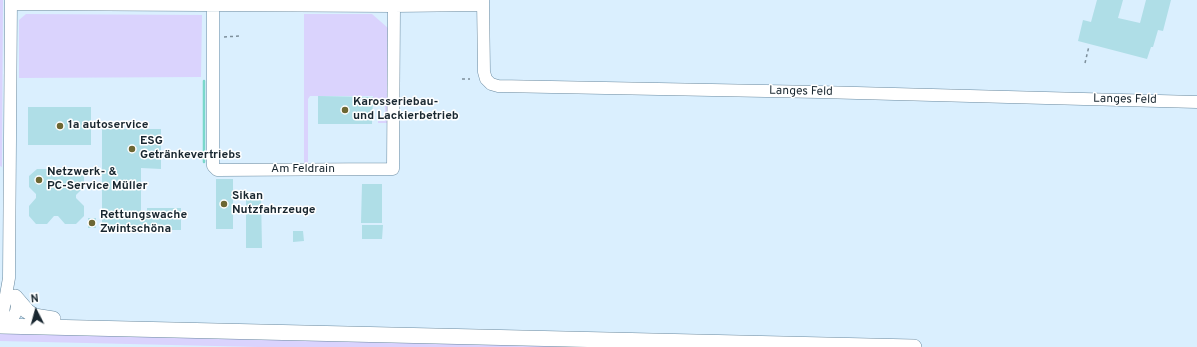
<!DOCTYPE html>
<meta charset="utf-8">
<style>
body{margin:0}
#map{position:relative;width:1197px;height:347px;overflow:hidden;background:#daeffe;font-family:Overpass,sans-serif}
canvas{display:block}
.north{position:absolute;left:16px;top:291px;width:40px;height:40px;-webkit-text-stroke:3px #fff;paint-order:stroke;rotate:354deg;font-size:11px;font-weight:700;line-height:16px;text-align:center;color:#192730}
.north::after{content:'';display:block;margin:auto;width:14px;height:18px;background:#192730;clip-path:polygon(50% 0,100% 100%,50% 72%,0 100%)}
</style>
<div id="map">
<canvas width="1197" height="347"></canvas>
<div class="north">N</div>
</div>
<script>
const c = document.querySelector('canvas').getContext('2d');
c.lineJoin = 'round';
function paint(path, color) { c.fillStyle = color; c.fill(path, 'evenodd'); }
const shape = rows => new Path2D(rows.map(r => 'M' + r).join(''));
function strokePath(path, color, width, dash) { c.strokeStyle = color; c.lineWidth = width; c.lineCap = dash ? 'butt' : 'round'; c.setLineDash(dash || []); c.stroke(path); }
function drawText(font, color, halo, rows, align = 'center') {
  c.font = font + ' Overpass,sans-serif'; c.lineWidth = 3; c.setLineDash([]); c.textBaseline = 'middle'; c.strokeStyle = halo; c.fillStyle = color; for (const [text, x, y, turn = 0] of rows) {
    c.save(); c.translate(x, y); c.rotate((+turn || 0) * Math.PI / 180); c.textAlign = isNaN(turn) ? turn : align; if (halo) c.strokeText(text, 0, 0); c.fillText(text, 0, 0); c.restore();
  }
}
const green = shape([
 [0,0,3,0,2,167,0,166],
 [26,14,202,15,201,77,19,78,19,20],
 [304,14,372,14,388,28,387,123,378,123,378,121,385,121,385,103,373,102,373,96,310,96,308,99,308,166,304,166],
 [0,333,680,347,258,347,0,341]
]);
const stream = shape([
 [204,162,204,81]
]);
const building = shape([
 [1097,0,1123,0,1118,18,1140,23,1146,0,1171,0,1163,31,1158,30,1153,47,1151,47,1147,59,1078,41,1083,20,1091,22],
 [318,96,373,97,372,124,318,124],
 [28,107,91,107,91,145,28,145],
 [102,129,161,129,161,169,141,168,141,212,147,212,147,208,181,208,181,230,102,230],
 [37,169,47,169,54,177,58,177,66,169,76,169,84,177,84,187,76,195,76,198,84,206,84,216,76,224,65,224,58,216,54,216,47,224,36,224,29,216,29,206,36,198,36,194,29,187,29,176],
 [216,179,233,179,233,229,216,229],
 [362,184,382,184,382,223,361,223],
 [246,195,261,196,262,248,246,248],
 [88,218,96,218,96,228,88,228],
 [362,225,383,225,382,239,362,239],
 [293,231,303,231,304,241,293,242]
]);
const path = shape([
 [224,37,239,36],
 [1085,63,1089,46],
 [462,79,470,79]
]);
const minor = shape([
 [483,0,484,72,486,79,491,84,498,86,819,92,1197,102],
 [11,4,394,6,482,5],
 [213,5,213,166,217,170,393,169,394,6],
 [2,326,3,312,9,278,11,0],
 [8,326,16,312,17,306,15,296]
]);
const major = shape([
 [15,297,27,311,34,316,53,319],
 [0,326,914,347]
]);
const markers = [
 [345,110,4,"#6d6733"],
 [60,126,4,"#6d6733"],
 [132,149,4,"#6d6733"],
 [39,180,4,"#6d6733"],
 [224,204,4,"#6d6733"],
 [92,223,4,"#6d6733"]
];
const streetNames = [
 ["Langes Feld",801,92,1],
 ["Langes Feld",1125,100,1],
 ["Am Feldrain",303,170]
];
const poiNames = [
 ["Karosseriebau-",353,103],
 ["und Lackierbetrieb",353,117],
 ["1a autoservice",68,126],
 ["ESG",140,142],
 ["Getränkevertriebs",140,156],
 ["Netzwerk- &",47,173],
 ["PC-Service Müller",47,187],
 ["Sikan",232,197],
 ["Nutzfahrzeuge",232,211],
 ["Rettungswache",100,216],
 ["Zwintschöna",100,230]
];
paint(green, '#dad3fd');
strokePath(stream, '#7ad8cb', 2.5);
paint(building, '#afdee7');
strokePath(minor, '#6a8aa0', 13);
strokePath(major, '#6a8aa0', 16);
strokePath(path, '#7d8f9b', 1.5, [3, 3]);
strokePath(minor, '#fff', 12);
strokePath(major, '#fff', 15);
for (const [x, y, r, color] of markers) { const dot = new Path2D(); dot.arc(x, y, r, 0, 2 * Math.PI); c.fillStyle = color; c.fill(dot); strokePath(dot, '#fff', 1.5); }
drawText('12px', '#192730', '#fff', streetNames);
drawText('bold 12px', '#192730', '#fff', poiNames, 'left');
</script>
